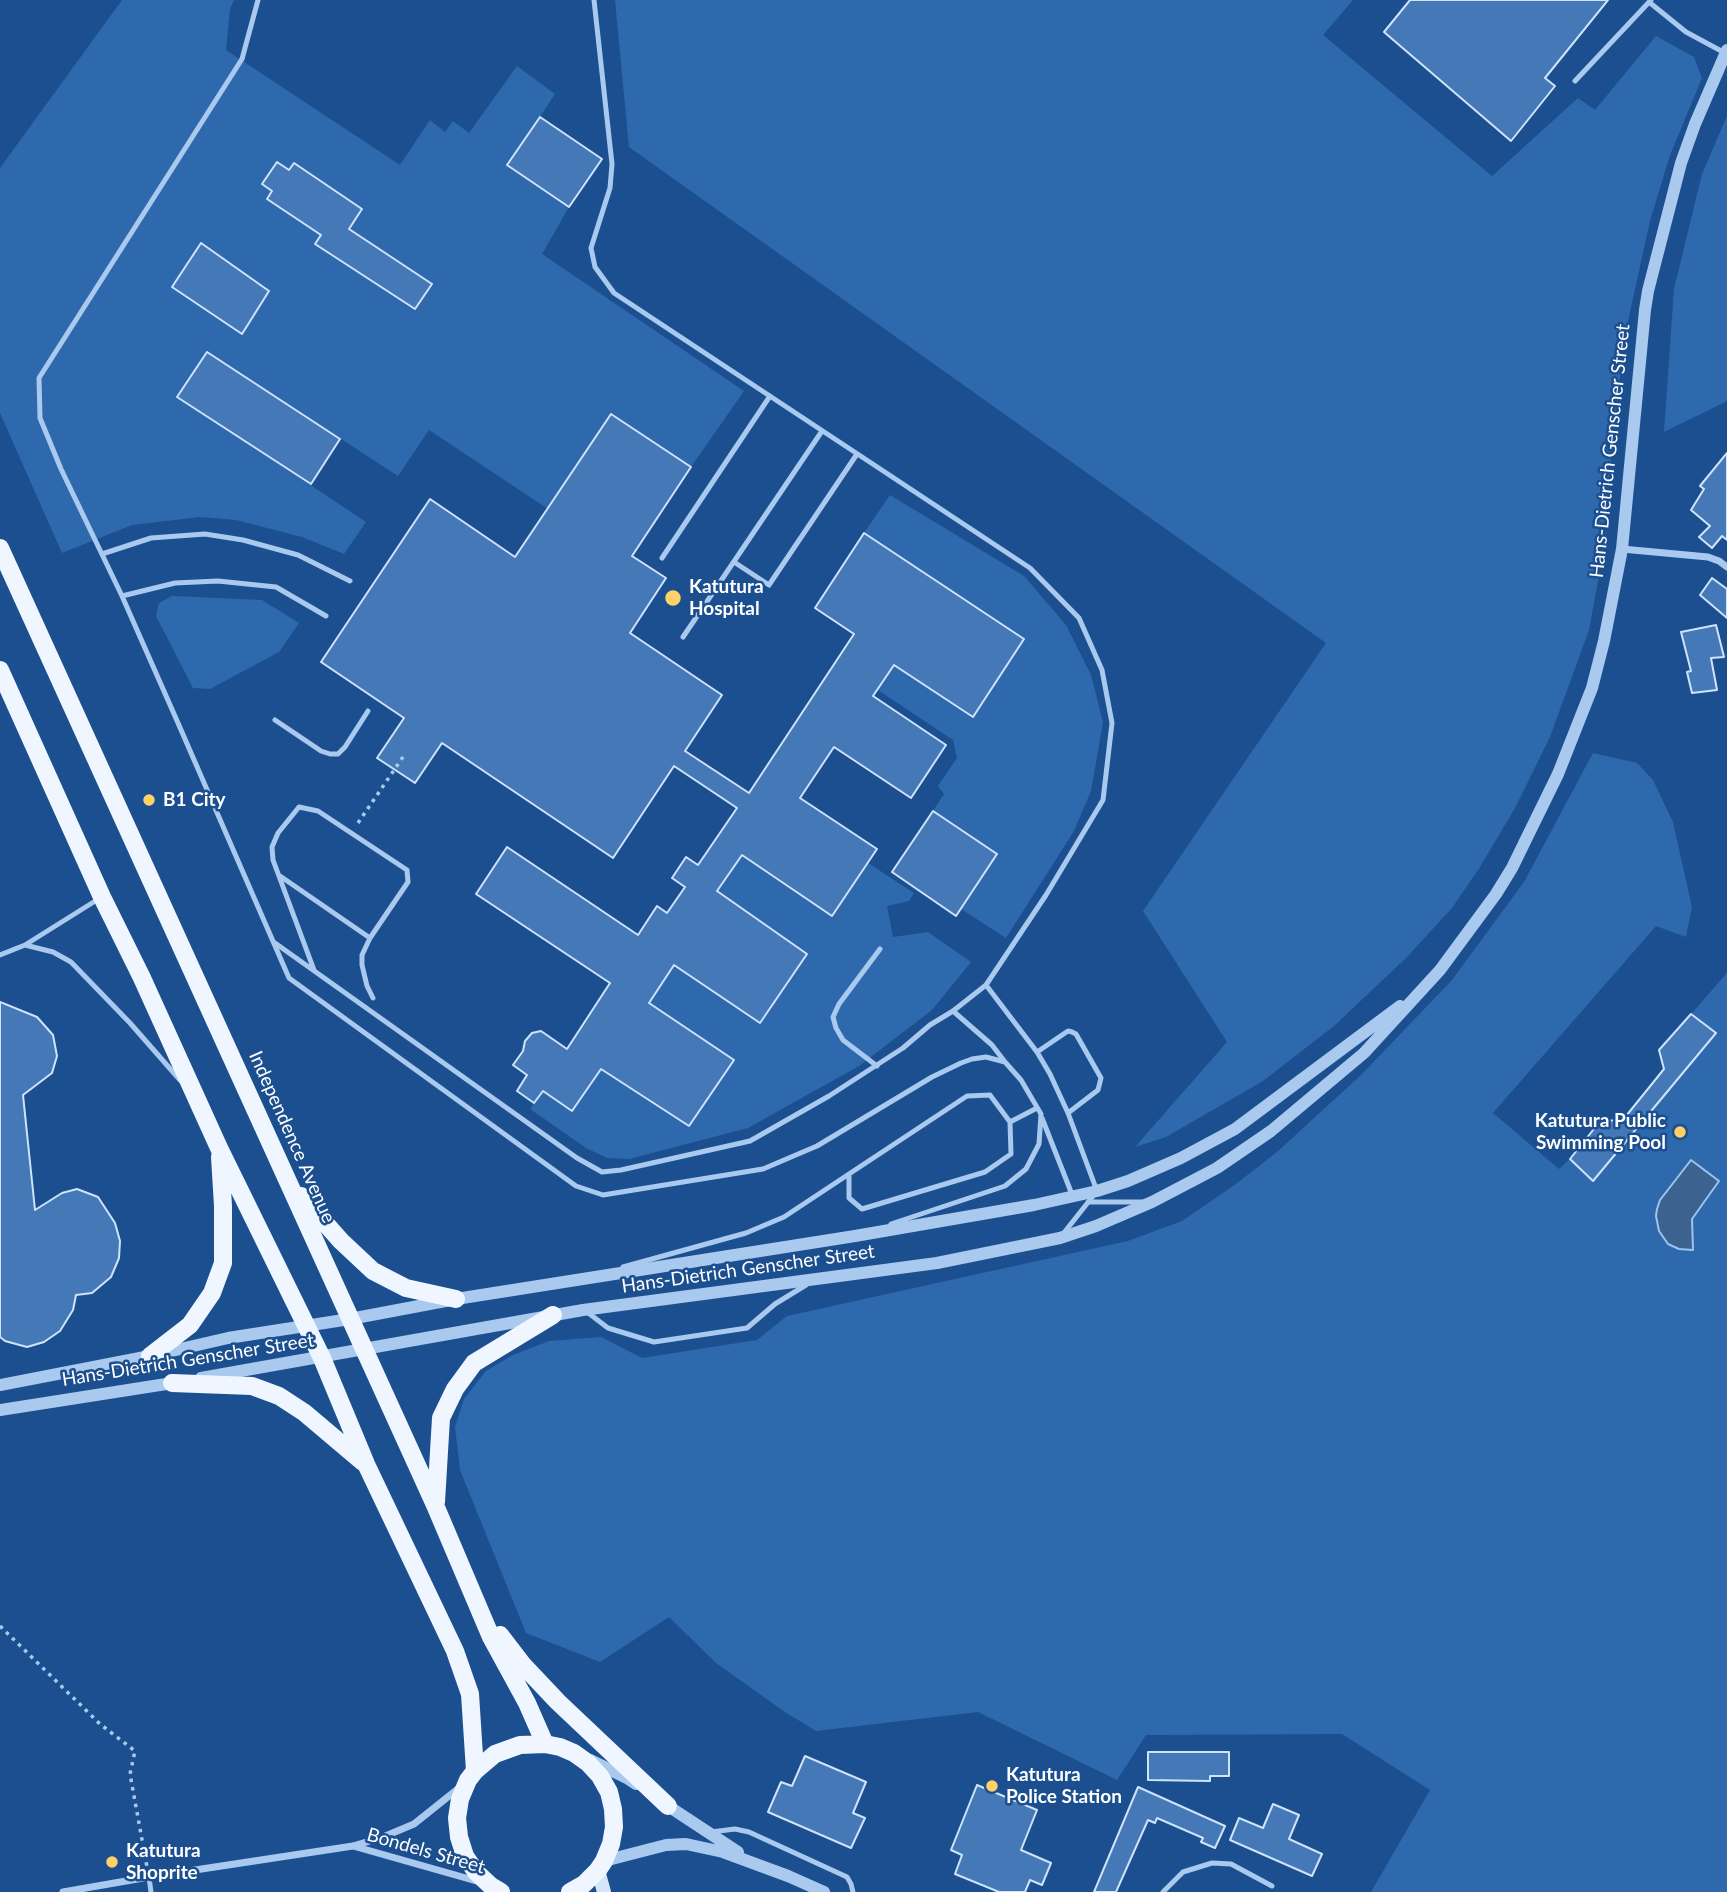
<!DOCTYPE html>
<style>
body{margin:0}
canvas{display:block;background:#1b4f8f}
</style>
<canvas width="1727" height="1892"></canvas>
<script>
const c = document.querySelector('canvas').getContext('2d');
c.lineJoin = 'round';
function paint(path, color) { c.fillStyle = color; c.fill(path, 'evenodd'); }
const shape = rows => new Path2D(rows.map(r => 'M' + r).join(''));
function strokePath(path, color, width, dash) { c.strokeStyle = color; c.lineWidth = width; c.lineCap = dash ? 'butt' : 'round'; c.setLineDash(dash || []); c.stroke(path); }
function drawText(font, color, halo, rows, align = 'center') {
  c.font = font + ' Lato,sans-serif'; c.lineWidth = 5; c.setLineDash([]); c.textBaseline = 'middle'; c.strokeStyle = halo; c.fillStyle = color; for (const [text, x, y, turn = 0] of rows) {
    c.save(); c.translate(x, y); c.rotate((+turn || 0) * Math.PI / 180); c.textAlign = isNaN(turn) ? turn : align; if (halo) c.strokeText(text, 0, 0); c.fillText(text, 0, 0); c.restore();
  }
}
const green = shape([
 [122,0,234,0,230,9,226,50,400,165,430,120,445,132,453,121,469,133,517,66,555,94,508,165,569,207,542,254,744,391,691,467,611,414,548,509,429,430,398,476,207,352,178,397,366,522,344,554,302,537,236,520,200,517,132,525,62,553,0,413,0,168],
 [615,0,1353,0,1323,35,1492,176,1578,98,1595,110,1656,36,1694,57,1702,78,1670,155,1650,221,1627,326,1617,399,1600,570,1589,630,1550,737,1515,808,1480,867,1452,908,1406,958,1334,1026,1263,1081,1166,1137,1135,1147,1227,1042,1143,911,1326,643,629,147],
 [1727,116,1727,401,1664,432,1674,289,1702,174],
 [890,495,1024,576,1066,625,1091,675,1103,722,1091,791,1074,831,1006,938,961,909,997,854,933,811,944,794,938,786,957,758,953,740,878,690,894,665,973,717,1024,639,864,533],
 [172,596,262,600,299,623,279,652,210,689,193,688,156,616,159,603],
 [1593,753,1637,763,1653,780,1673,822,1692,907,1686,937,1656,926,1493,1113,1559,1169,1570,1159,1592,1180,1716,1033,1691,1014,1727,973,1727,1892,1371,1892,1430,1790,1342,1734,1146,1735,1117,1780,978,1712,816,1731,785,1712,716,1663,669,1617,600,1662,526,1633,460,1470,455,1427,464,1399,486,1371,513,1355,549,1341,601,1337,642,1358,757,1340,787,1316,1128,1241,1182,1221,1236,1184,1277,1152,1362,1074,1452,980,1524,882],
 [742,855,832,916,868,863,914,893,909,901,887,906,893,937,928,932,971,962,932,1010,859,1066,748,1128,629,1159,607,1158,586,1148,530,1109,543,1091,572,1111,601,1069,689,1126,734,1060,649,1003,674,965,760,1023,807,954,717,891]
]);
const water = shape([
 [1691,1160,1719,1181,1692,1219,1693,1250,1679,1249,1668,1244,1659,1231,1656,1216,1657,1209,1660,1200,1691,1160]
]);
const building = shape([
 [1410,0,1608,0,1545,78,1555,86,1511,141,1384,32,1410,0],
 [540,117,602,159,569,207,507,165,540,117],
 [277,162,289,170,294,163,362,209,349,229,432,284,415,309,315,244,321,235,267,199,272,191,262,184,277,162],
 [201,243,269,291,242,334,172,287,201,243],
 [207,352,340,439,311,484,177,397,207,352],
 [611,414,691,467,632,556,666,578,630,633,722,695,685,751,749,793,854,634,815,608,864,533,1024,639,973,717,894,665,873,696,946,745,911,798,834,747,800,798,877,849,832,916,742,855,717,891,807,954,760,1023,674,965,649,1003,734,1060,689,1126,601,1069,572,1111,543,1091,534,1103,517,1091,527,1075,513,1065,523,1051,525,1041,532,1033,541,1031,567,1049,610,983,476,894,507,847,638,935,657,906,667,913,685,887,672,878,686,857,698,865,737,808,674,766,613,858,442,743,415,783,377,758,404,718,321,662,430,499,515,557,611,414],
 [1727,453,1727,540,1722,536,1712,548,1699,537,1710,526,1691,510,1704,489,1700,486,1727,453],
 [1712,578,1727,589,1727,618,1700,595,1712,578],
 [1716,625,1724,657,1711,658,1717,690,1692,693,1687,672,1691,671,1681,632,1716,625],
 [933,811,997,854,956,916,892,872,933,811],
 [0,1002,37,1017,53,1035,57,1056,52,1073,23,1095,35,1210,62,1193,77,1189,98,1197,115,1223,120,1241,119,1258,111,1277,92,1293,76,1295,73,1310,60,1331,44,1342,27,1347,5,1341,0,1337,0,1002],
 [1691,1014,1716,1033,1593,1181,1570,1159,1601,1120,1622,1121,1664,1069,1659,1050,1691,1014],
 [1148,1752,1229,1752,1229,1776,1210,1776,1210,1781,1148,1780,1148,1752],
 [805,1756,866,1782,853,1813,865,1818,851,1848,768,1812,781,1782,792,1786,805,1756],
 [977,1785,1037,1810,1021,1850,1051,1863,1042,1885,1030,1880,1025,1892,999,1892,955,1874,962,1855,951,1850,977,1785],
 [1138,1787,1225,1826,1215,1848,1201,1842,1203,1838,1157,1818,1155,1823,1148,1820,1116,1892,1094,1892,1138,1787],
 [1273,1804,1299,1815,1289,1839,1322,1854,1312,1876,1230,1840,1239,1818,1263,1828,1273,1804]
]);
const path = shape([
 [358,823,405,754],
 [0,1626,100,1724,135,1751,130,1774,147,1867]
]);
const service = shape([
 [258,0,242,59,39,378,40,418,61,469,122,596,178,723,289,978,576,1186,603,1195,763,1169,817,1146,932,1077,961,1063,972,1059,986,1057,1005,1062,1021,1080,1041,1114,1039,1144,1026,1169,1005,1186,891,1224],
 [1649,2,1686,32,1725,53],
 [1575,81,1651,0],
 [102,554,151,538,205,534,243,540,298,555,350,581],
 [662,558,770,396],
 [734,562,769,585,857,454],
 [122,596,175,583,218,581,276,587,326,616],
 [683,637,822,431],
 [275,720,321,751,330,754,338,754,345,747,368,711],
 [280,876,370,938],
 [275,943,577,1158,602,1172,621,1170,750,1141,829,1096,903,1048,930,1025,953,1011,986,985,1046,895,1103,800,1112,723,1102,670,1079,618,1030,568,614,293,595,267,591,248,610,188,612,164,594,0],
 [25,945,53,952,71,962,130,1023,180,1080],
 [0,955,25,945,100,898],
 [314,970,273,860,272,847,278,833,299,807,318,811,407,870,408,882,370,938,362,955,362,965,367,986,373,998],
 [986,985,1037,1052,1050,1074,1068,1113,1097,1191,1063,1234],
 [953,1011,992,1045,1005,1062],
 [1037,1052,1068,1031,1072,1032,1076,1034,1101,1078,1098,1090,1068,1113],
 [877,1066,843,1040,836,1028,833,1017,839,1004,880,949],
 [1042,1118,1073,1197],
 [1010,1122,1037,1108],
 [1088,1202,1142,1202],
 [623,1267,746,1233,784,1217,849,1174,967,1096,990,1095,1010,1122,1011,1154,985,1172,862,1209,849,1198,849,1174],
 [587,1312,608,1328,654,1342,747,1328,775,1304,806,1285],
 [711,1832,735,1829,749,1832,847,1877,851,1884,853,1892],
 [149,1877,151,1892],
 [1163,1892,1183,1872,1212,1863,1231,1864,1272,1886]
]);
const minor = shape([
 [1622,549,1708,557,1719,561,1727,567],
 [353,1846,480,1882],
 [63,1892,149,1877,353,1846,383,1837,414,1824,459,1788]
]);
const tertiary = shape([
 [201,1378,583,1310,937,1263,1060,1238,1096,1226,1152,1202,1217,1168,1271,1131,1364,1053,1440,970,1496,894,1512,868,1558,774,1592,688,1604,641,1622,549,1645,310,1648,291,1681,163,1695,124,1727,50],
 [0,1385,150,1356,228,1338,350,1319,456,1299,855,1236,1034,1205,1097,1191,1128,1181,1181,1158,1235,1129,1400,1006],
 [0,1410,179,1382],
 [590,1760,627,1778,636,1784],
 [662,1802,738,1852],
 [604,1861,666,1845,686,1844,723,1852,788,1876,824,1892]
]);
const secondary = shape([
 [598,1870,604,1892]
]);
const primary = shape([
 [0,548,435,1505,491,1637,527,1703,545,1744],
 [0,670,102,897,142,978,219,1148,322,1358,366,1464,455,1651,470,1694,475,1771],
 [301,1196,341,1241,373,1271,406,1288,456,1299],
 [150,1356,190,1325,212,1293,223,1263,223,1206,220,1157],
 [172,1383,252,1386,279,1396,305,1413,363,1462],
 [436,1502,441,1418,455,1389,474,1363,553,1315],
 [500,1635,523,1665,558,1702,668,1806],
 [501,1892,491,1886,476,1872,465,1856,459,1837,457,1818,460,1799,468,1780,475,1771,495,1754,520,1745,545,1744,560,1747,574,1753,588,1763,600,1776,609,1792,613,1809,614,1827,611,1844,604,1861,598,1870,584,1884,570,1892]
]);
const markers = [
 [673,598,9,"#ffd166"],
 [149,800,7,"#ffd166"],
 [1680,1132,7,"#ffd166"],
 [992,1786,7,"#ffd166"],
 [112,1862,7,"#ffd166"]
];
const streetNames = [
 ["Hans-Dietrich Genscher Street",1610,451,-84],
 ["Independence Avenue",292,1137,66],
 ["Hans-Dietrich Genscher Street",748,1269,-8],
 ["Hans-Dietrich Genscher Street",188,1360,-9],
 ["Bondels Street",426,1851,16]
];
const poiNames = [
 ["Katutura",689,587],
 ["Hospital",689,609],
 ["B1 City",163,800],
 ["Katutura Public",1666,1121,"right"],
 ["Swimming Pool",1666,1143,"right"],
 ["Katutura",1006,1775],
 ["Police Station",1006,1797],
 ["Katutura",126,1851],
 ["Shoprite",126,1873]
];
paint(green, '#2e69ad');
paint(water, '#3c6290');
strokePath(water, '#9cc4f0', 2);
paint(building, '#4478b7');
strokePath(building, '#cfe3fa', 2);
strokePath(path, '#a9c9ee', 3.5, [3.5, 5]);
strokePath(service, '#a9c9ee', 5);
strokePath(minor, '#a9c9ee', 7);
strokePath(tertiary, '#a9c9ee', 12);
strokePath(secondary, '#d6e6fa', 14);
strokePath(primary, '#f0f6ff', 18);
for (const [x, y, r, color] of markers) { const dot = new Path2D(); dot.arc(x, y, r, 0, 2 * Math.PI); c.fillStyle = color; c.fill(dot); strokePath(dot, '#1b4f8f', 2.5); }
drawText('19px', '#fff', '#1b4f8f', streetNames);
drawText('bold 19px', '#fff', '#1b4f8f', poiNames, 'left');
</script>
